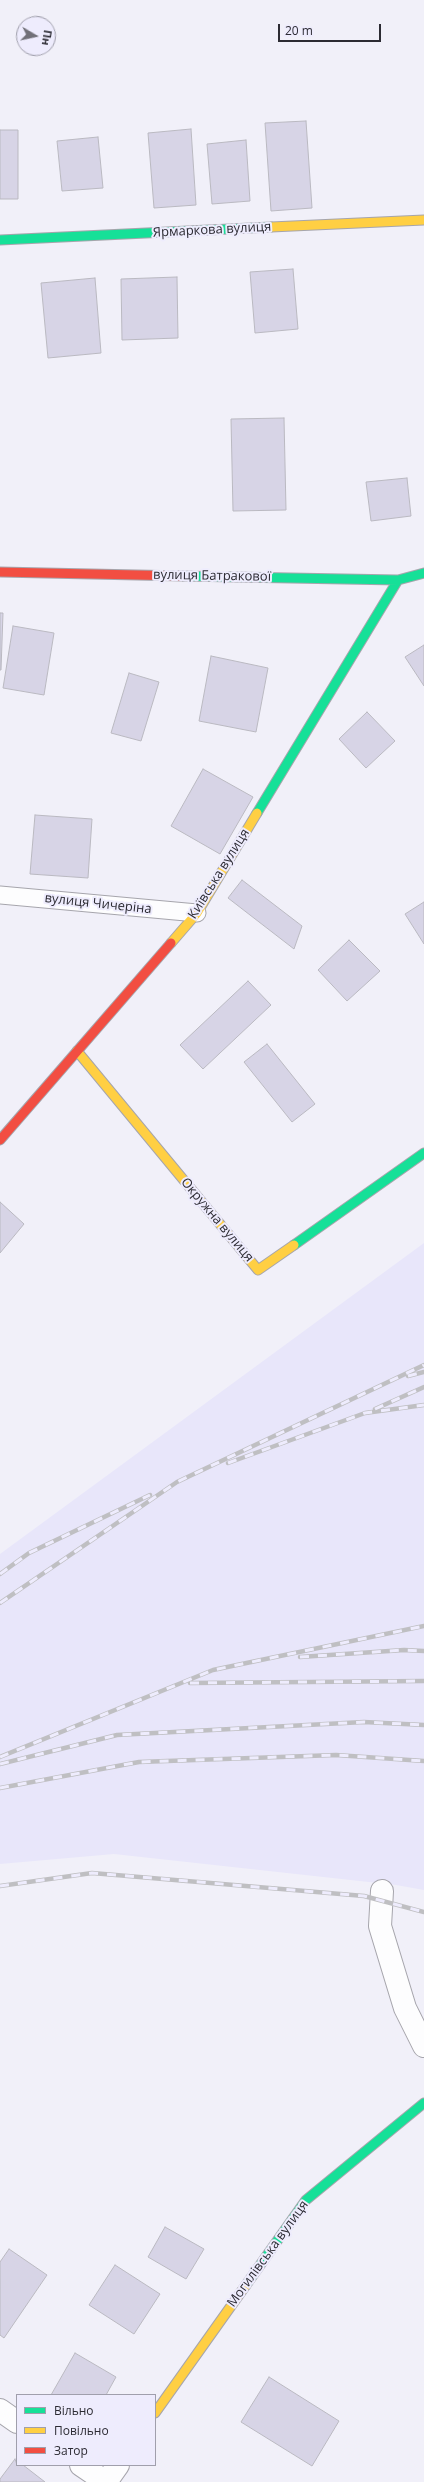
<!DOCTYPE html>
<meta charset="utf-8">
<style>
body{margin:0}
#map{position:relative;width:424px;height:2482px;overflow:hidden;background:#f1f0f9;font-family:"Open Sans",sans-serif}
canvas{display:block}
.legend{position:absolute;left:16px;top:2394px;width:140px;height:72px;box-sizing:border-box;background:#eeecfd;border:1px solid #a09fac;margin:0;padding:5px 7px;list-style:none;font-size:12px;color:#2c2b33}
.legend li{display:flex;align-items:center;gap:8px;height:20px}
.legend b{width:20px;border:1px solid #a09fac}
.north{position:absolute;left:16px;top:16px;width:40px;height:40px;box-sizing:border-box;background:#eeecfd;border:1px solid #a09fac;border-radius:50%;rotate:99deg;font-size:11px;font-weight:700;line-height:16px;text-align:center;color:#2c2b33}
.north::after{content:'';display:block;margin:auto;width:14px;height:18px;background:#717078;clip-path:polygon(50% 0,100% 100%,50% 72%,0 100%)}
.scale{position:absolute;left:278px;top:24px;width:103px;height:18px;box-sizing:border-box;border:2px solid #2c2b33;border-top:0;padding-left:5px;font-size:12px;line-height:14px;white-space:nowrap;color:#2c2b33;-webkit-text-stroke:3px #eeecfd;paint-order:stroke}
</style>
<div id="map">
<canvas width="424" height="2482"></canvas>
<ul class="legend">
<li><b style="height:5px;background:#16e098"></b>Вільно</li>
<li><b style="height:5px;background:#ffcf43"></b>Повільно</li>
<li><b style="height:5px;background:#f24e42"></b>Затор</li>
</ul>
<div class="north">Пн</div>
<div class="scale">20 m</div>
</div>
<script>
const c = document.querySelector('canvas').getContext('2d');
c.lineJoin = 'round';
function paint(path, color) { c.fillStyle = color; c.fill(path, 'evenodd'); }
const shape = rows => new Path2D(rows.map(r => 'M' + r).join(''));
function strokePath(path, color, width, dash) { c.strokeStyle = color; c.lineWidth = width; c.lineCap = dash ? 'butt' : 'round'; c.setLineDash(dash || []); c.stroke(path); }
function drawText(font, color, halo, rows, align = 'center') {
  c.font = font + ' "Open Sans",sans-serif'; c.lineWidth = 4; c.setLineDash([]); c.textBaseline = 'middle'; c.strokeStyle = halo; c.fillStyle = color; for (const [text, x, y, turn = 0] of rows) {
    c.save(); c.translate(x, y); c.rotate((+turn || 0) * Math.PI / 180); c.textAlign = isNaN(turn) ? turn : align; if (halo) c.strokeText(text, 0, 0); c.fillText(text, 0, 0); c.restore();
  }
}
const built = shape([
 [424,1243,424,1890,396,1885,114,1854,0,1864,0,1554]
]);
const building = shape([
 [306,121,312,208,271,211,265,123,306,121],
 [191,129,196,205,154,208,148,133,191,129],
 [0,130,18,130,18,199,0,199,0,130],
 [98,137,103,188,62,191,57,141,98,137],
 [246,140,250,201,212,204,207,144,246,140],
 [293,269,298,329,255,333,250,272,293,269],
 [177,277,178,338,122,340,121,279,177,277],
 [95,278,101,353,48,358,41,283,95,278],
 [284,418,286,510,233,511,231,419,284,418],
 [407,478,411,516,371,521,366,482,407,478],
 [0,613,3,613,1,670,0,670,0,613],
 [13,626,54,633,44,695,3,688,13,626],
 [424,645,424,686,405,657,424,645],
 [211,656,268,668,256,732,199,721,211,656],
 [129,673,159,682,141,741,111,733,129,673],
 [367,712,395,741,366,768,339,739,367,712],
 [203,769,253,797,220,854,171,826,203,769],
 [35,815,92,819,88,878,30,874,35,815],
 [242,880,302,926,294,949,228,898,242,880],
 [424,902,424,944,405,914,424,902],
 [349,940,380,971,347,1001,318,970,349,940],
 [248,981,271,1005,203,1069,180,1045,248,981],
 [267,1044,315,1104,292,1122,244,1062,267,1044],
 [0,1202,24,1224,0,1253,0,1202],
 [165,2227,204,2249,186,2279,148,2257,165,2227],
 [9,2249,47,2275,4,2338,0,2335,0,2262,9,2249],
 [115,2265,160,2294,134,2334,89,2305,115,2265],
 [75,2353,116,2377,106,2395,51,2395,75,2353],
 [269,2377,339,2421,312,2466,241,2422,269,2377],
 [15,2459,17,2465,23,2465,45,2482,0,2482,0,2479,15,2459]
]);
const lane = shape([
 [0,895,197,913]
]);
const street = shape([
 [382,1891,380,1926,405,2008,424,2046],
 [0,2410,17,2422],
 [81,2465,106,2482],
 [106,2482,118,2465]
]);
const fast = shape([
 [0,240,271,227],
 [183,576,398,580,424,573],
 [257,813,398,580],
 [294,1245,424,1153],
 [246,2285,306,2200,424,2103]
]);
const slow = shape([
 [271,227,424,220],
 [171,943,197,913,257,813],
 [77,1051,258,1270,294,1245],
 [155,2413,246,2285]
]);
const jam = shape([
 [0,572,183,576],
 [0,1140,171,943]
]);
const rail = shape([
 [408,1376,424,1372],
 [375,1409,424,1387],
 [228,1463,365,1413,424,1405],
 [0,1574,29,1553,150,1495],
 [0,1603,177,1482,424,1365],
 [300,1657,404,1650,424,1651],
 [190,1683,424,1681],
 [0,1757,213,1670,424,1626],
 [0,1764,117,1735,364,1722,424,1725],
 [0,1788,139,1762,336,1755,424,1761],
 [0,1886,92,1873,364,1896,424,1912]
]);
const streetNames = [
 ["Ярмаркова вулиця",212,230,-3],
 ["вулиця Батракової",212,576,1],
 ["Київська вулиця",219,874,-58],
 ["вулиця Чичеріна",98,904,6],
 ["Окружна вулиця",217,1220,50],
 ["Могилівська вулиця",268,2254,-54]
];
paint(built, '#e8e6fa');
paint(building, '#d7d4e6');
strokePath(building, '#bab9c1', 1);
strokePath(lane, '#a6a5ac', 19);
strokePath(street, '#a6a5ac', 24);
strokePath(fast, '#a6a5ac', 11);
strokePath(slow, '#a6a5ac', 11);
strokePath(jam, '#a6a5ac', 11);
strokePath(lane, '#fdfdfe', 17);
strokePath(street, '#fdfdfe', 22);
strokePath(fast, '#16e098', 9);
strokePath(slow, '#ffcf43', 9);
strokePath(jam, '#f24e42', 9);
strokePath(rail, '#bfbfc2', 4.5);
strokePath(rail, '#eeecfd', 3, [9]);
drawText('13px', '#2c2b33', '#eeecfd', streetNames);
</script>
